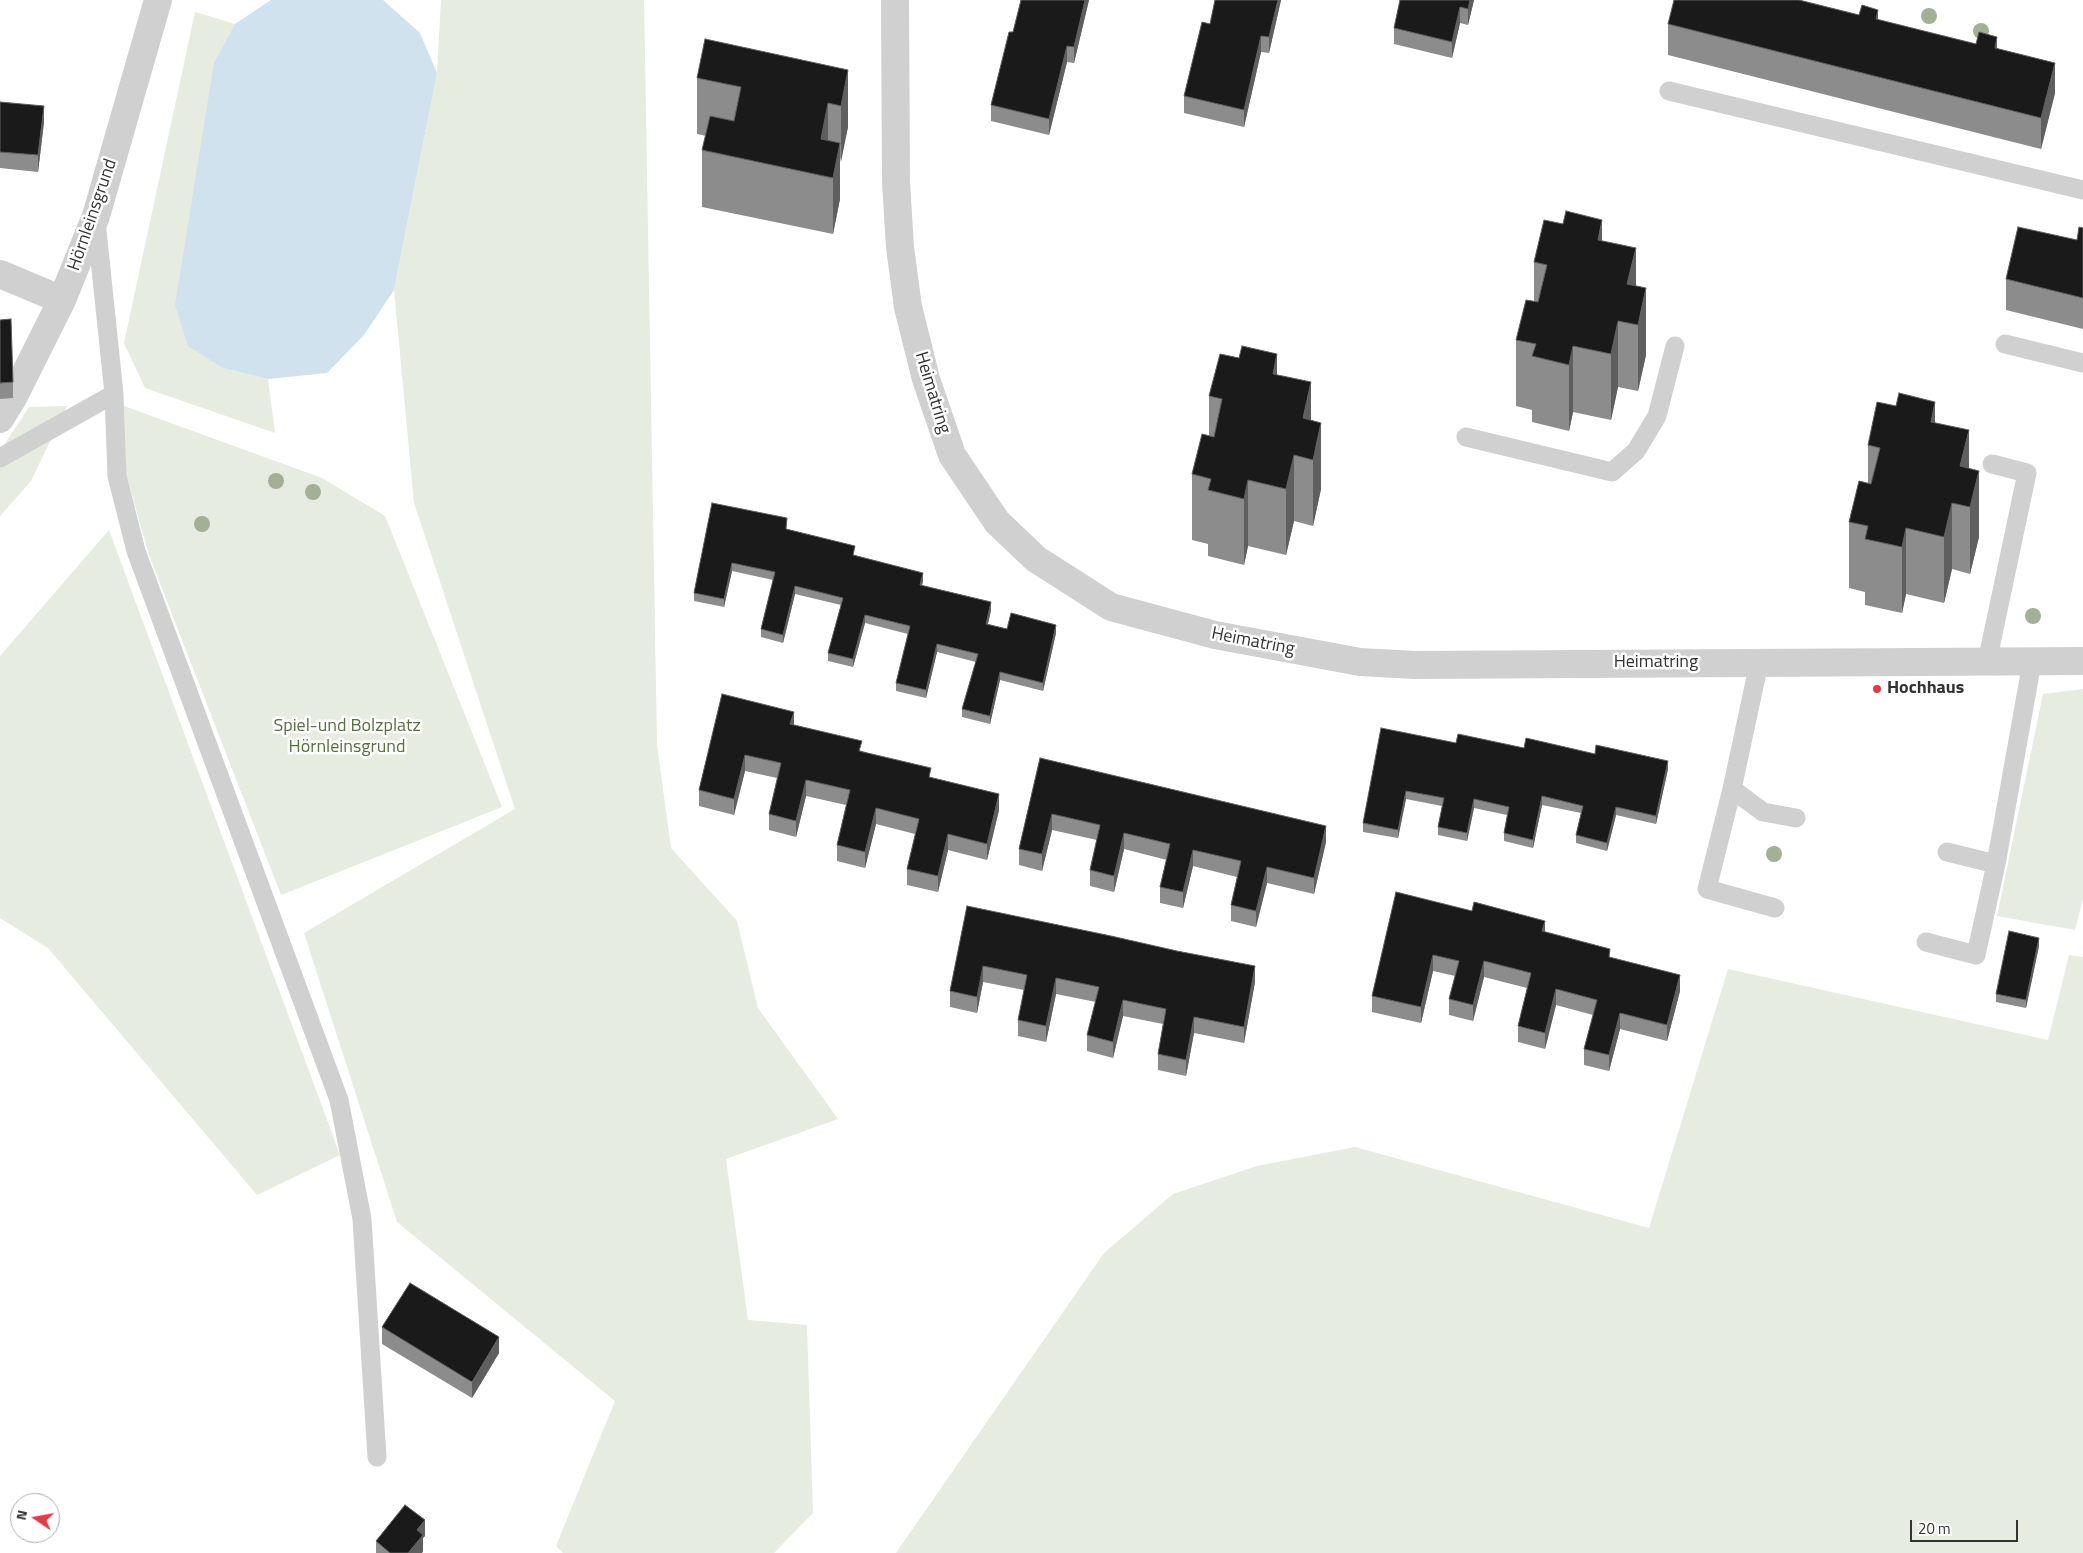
<!DOCTYPE html>
<meta charset="utf-8">
<style>
body{margin:0}
#map{position:relative;width:2083px;height:1553px;overflow:hidden;background:#fff;font-family:"Titillium Web",sans-serif}
canvas{display:block}
.north{position:absolute;left:10px;top:1493px;width:50px;height:50px;box-sizing:border-box;background:#fff;border:1px solid #adadad;border-radius:50%;rotate:282deg;font-size:14px;font-weight:700;line-height:20px;text-align:center;color:#333}
.north::after{content:'';display:block;margin:auto;width:18px;height:22px;background:#e63946;clip-path:polygon(50% 0,100% 100%,50% 72%,0 100%)}
.scale{position:absolute;left:1910px;top:1520px;width:108px;height:22px;box-sizing:border-box;border:2px solid #333;border-top:0;padding-left:6px;font-size:15px;line-height:18px;white-space:nowrap;color:#333;-webkit-text-stroke:4px #fff;paint-order:stroke}
</style>
<div id="map">
<canvas width="2083" height="1553"></canvas>
<div class="north">N</div>
<div class="scale">20 m</div>
</div>
<script>
const c = document.querySelector('canvas').getContext('2d');
c.lineJoin = 'round';
function paint(path, color) { c.fillStyle = color; c.fill(path, 'evenodd'); }
const shape = rows => new Path2D(rows.map(r => 'M' + r).join(''));
function strokePath(path, color, width, dash) { c.strokeStyle = color; c.lineWidth = width; c.lineCap = dash ? 'butt' : 'round'; c.setLineDash(dash || []); c.stroke(path); }
function drawText(font, color, halo, rows, align = 'center') {
  c.font = font + ' "Titillium Web",sans-serif'; c.lineWidth = 5; c.setLineDash([]); c.textBaseline = 'middle'; c.strokeStyle = halo; c.fillStyle = color; for (const [text, x, y, turn = 0] of rows) {
    c.save(); c.translate(x, y); c.rotate((+turn || 0) * Math.PI / 180); c.textAlign = isNaN(turn) ? turn : align; if (halo) c.strokeText(text, 0, 0); c.fillText(text, 0, 0); c.restore();
  }
}
const green = shape([
 [441,0,644,0,657,745,671,848,737,921,758,1008,838,1119,726,1159,748,1320,807,1325,813,1513,774,1553,563,1553,556,1546,615,1401,397,1222,304,933,515,809,414,503,394,290,437,73],
 [195,12,235,24,214,64,223,368,268,379,275,433,145,388,124,343],
 [67,406,31,481,0,516,0,451,29,407],
 [124,406,322,478,385,516,502,807,281,895,149,555,126,474],
 [109,530,340,1155,257,1195,48,948,0,918,0,656],
 [2083,689,2083,899,2075,930,1997,916,2043,694],
 [2069,955,2083,957,2083,1553,896,1553,1104,1253,1173,1194,1257,1166,1355,1147,1649,1228,1728,969,2048,1040]
]);
const water = shape([
 [271,0,383,0,420,33,437,73,394,290,364,335,327,373,268,379,223,368,188,346,175,305,214,63,235,24]
]);
const lane = shape([
 [1669,91,2083,190],
 [96,221,114,394,117,476,136,551,339,1100,362,1219,377,1457],
 [2005,344,2083,363],
 [1466,437,1612,472,1636,451,1657,416,1675,346],
 [0,458,114,394],
 [1987,662,2027,473,1992,464],
 [1759,663,1732,789,1763,812,1796,818],
 [1732,789,1707,889,1775,908],
 [1947,852,1996,864],
 [1926,942,1976,955,1996,864,2032,662]
]);
const street = shape([
 [895,0,896,182,900,247,908,307,926,379,952,455,997,522,1036,559,1111,607,1215,635,1360,662,1415,665,2083,661],
 [0,274,62,300],
 [0,419,13,398,62,300,96,216,158,0]
]);
const trees = [
 [1929,16],
 [1981,31],
 [276,481],
 [313,492],
 [202,524],
 [2033,616],
 [1774,854]
];
const wall = shape([
 [1089,0,1074,63,1067,62,1049,135,991,121,991,105,1013,32],
 [1215,0,1281,0,1269,53,1261,52,1244,127,1184,113,1184,96,1210,24],
 [1400,0,1474,0,1468,25,1460,23,1452,58,1394,44,1394,28],
 [1878,20,1976,44,1997,48,2055,93,2041,149,1668,55,1668,24],
 [848,70,848,127,840,162,840,199,833,234,702,207,702,150,706,136,697,134,697,78],
 [0,102,44,122,38,172,0,168],
 [2083,228,2083,329,2006,310,2006,279,2077,240],
 [1602,241,1636,286,1646,355,1638,391,1618,387,1611,420,1573,412,1569,431,1532,422,1532,410,1516,406,1516,340,1534,301,1534,262],
 [0,320,13,382,13,398,0,399],
 [1277,375,1311,420,1321,489,1313,526,1294,521,1286,555,1248,546,1244,565,1208,556,1208,544,1192,540,1192,474,1209,436,1209,396],
 [1935,422,1969,468,1979,537,1970,574,1952,569,1944,603,1906,594,1902,613,1865,605,1865,592,1849,588,1849,522,1868,484,1868,445],
 [712,503,787,529,923,581,922,585,991,610,988,624,1007,629,1056,633,1043,691,1000,680,990,724,962,717,962,709,976,662,937,652,926,698,896,691,896,683,908,634,865,623,853,667,828,661,828,653,841,605,795,594,783,643,761,637,761,629,773,580,732,571,724,607,694,601,694,593],
 [722,694,794,725,862,751,931,778,999,810,987,860,948,850,938,892,907,885,907,869,915,834,876,824,865,868,837,861,837,845,846,805,806,796,796,837,769,830,769,814,777,778,745,771,734,815,699,806,699,790],
 [1456,743,1595,754,1668,769,1656,824,1616,815,1607,851,1576,843,1576,835,1581,813,1542,805,1533,848,1504,841,1504,833,1507,815,1474,808,1467,841,1438,835,1438,827,1442,806,1406,799,1398,838,1363,832,1363,823],
 [1040,758,1326,842,1314,894,1267,883,1256,927,1231,921,1231,905,1237,877,1193,866,1183,908,1160,903,1160,887,1167,860,1124,849,1114,892,1090,886,1090,870,1097,840,1052,830,1042,871,1019,865,1019,849],
 [1396,892,1545,932,1610,957,1680,991,1667,1041,1620,1029,1609,1071,1584,1065,1584,1049,1593,1015,1556,1005,1545,1049,1518,1042,1518,1026,1527,988,1484,977,1473,1021,1449,1015,1449,999,1455,976,1433,971,1421,1023,1372,1012,1372,996],
 [967,906,1255,982,1244,1043,1194,1033,1186,1076,1158,1070,1158,1054,1163,1024,1123,1016,1113,1058,1087,1051,1087,1035,1096,1002,1056,994,1046,1042,1018,1036,1018,1020,1024,990,983,982,977,1013,950,1007,950,991],
 [2039,946,2026,1008,1996,1002,1996,994],
 [382,1327,499,1353,472,1398,382,1344],
 [425,1536,423,1538,423,1551,422,1553,376,1553,376,1541]
]);
const shadedWall = shape([
 [1085,0,1089,0,1074,63,1074,47],
 [1278,0,1281,0,1269,53,1269,37],
 [1470,0,1474,0,1468,25,1468,9],
 [1460,7,1460,23,1452,58,1452,42],
 [1878,10,1878,40,1876,19],
 [1261,36,1261,52,1244,127,1244,110],
 [1997,37,1997,67,1995,48],
 [1067,46,1067,62,1049,135,1049,119],
 [2055,63,2055,93,2041,149,2041,118],
 [848,70,848,127,841,162,841,106],
 [828,103,828,159,821,139],
 [44,106,44,122,38,172,38,155],
 [840,143,840,199,833,234,833,178],
 [1602,220,1602,286,1598,240],
 [1636,248,1636,315,1627,284],
 [1646,288,1646,355,1638,391,1638,325],
 [1618,321,1618,387,1611,420,1611,354],
 [1573,346,1573,412,1569,431,1569,365],
 [1277,354,1277,420,1273,374],
 [1311,382,1311,449,1303,418],
 [1935,402,1935,468,1931,422],
 [1321,423,1321,489,1313,526,1313,460],
 [1969,430,1969,496,1960,466],
 [1294,455,1294,521,1286,555,1286,489],
 [1979,471,1979,537,1970,574,1970,507],
 [1248,480,1248,546,1244,565,1244,499],
 [1952,503,1952,569,1944,603,1944,537],
 [1906,528,1906,594,1902,613,1902,547],
 [732,563,732,571,724,607,724,599],
 [923,573,923,581,920,593,920,585],
 [795,586,795,594,783,643,783,635],
 [991,602,991,610,986,632,986,624],
 [865,615,865,623,853,667,853,659],
 [1056,625,1056,633,1043,691,1043,683],
 [937,644,937,652,926,698,926,690],
 [1000,672,1000,680,990,724,990,716],
 [794,712,794,728,790,724],
 [745,755,745,771,734,815,734,799],
 [1668,761,1668,769,1656,824,1656,816],
 [806,780,806,796,796,837,796,821],
 [1406,791,1406,799,1398,838,1398,830],
 [999,794,999,810,987,860,987,844],
 [1542,796,1542,805,1533,848,1533,840],
 [1474,799,1474,808,1467,841,1467,833],
 [1616,807,1616,815,1607,851,1607,843],
 [876,808,876,824,865,868,865,852],
 [1052,814,1052,830,1042,871,1042,854],
 [1326,826,1326,842,1314,894,1314,878],
 [1124,833,1124,849,1114,892,1114,876],
 [948,834,948,850,938,892,938,876],
 [1193,850,1193,866,1183,908,1183,892],
 [1267,867,1267,883,1256,927,1256,911],
 [1545,921,1545,937,1542,931],
 [2039,938,2039,946,2026,1008,2026,1000],
 [1433,955,1433,971,1421,1023,1421,1007],
 [1484,961,1484,977,1473,1021,1473,1005],
 [983,966,983,982,977,1013,977,997],
 [1255,966,1255,982,1244,1043,1244,1027],
 [1680,975,1680,991,1667,1041,1667,1025],
 [1056,978,1056,994,1046,1042,1046,1026],
 [1556,989,1556,1005,1545,1049,1545,1033],
 [1123,1000,1123,1016,1113,1058,1113,1042],
 [1620,1013,1620,1029,1609,1071,1609,1055],
 [1194,1017,1194,1033,1186,1076,1186,1060],
 [499,1337,499,1353,472,1398,472,1382],
 [425,1520,425,1536,423,1538,423,1551,422,1553,408,1553,417,1530]
]);
const building = shape([
 [1021,0,1085,0,1074,47,1067,46,1049,119,991,105,1009,32,1013,32,1021,0],
 [1215,0,1278,0,1269,37,1261,36,1244,110,1184,96,1202,22,1210,24,1215,0],
 [1400,0,1470,0,1468,9,1460,7,1452,42,1394,28,1400,0],
 [1674,0,1799,0,1859,15,1862,5,1878,10,1876,19,1976,44,1979,32,1997,37,1995,48,2055,63,2041,118,1668,24,1674,0],
 [705,39,848,70,841,106,828,103,821,139,840,143,833,178,702,150,710,116,734,121,741,87,697,78,705,39],
 [0,102,44,106,38,155,0,152,0,102],
 [1566,211,1602,220,1598,240,1636,248,1627,284,1646,288,1638,325,1618,321,1611,354,1573,346,1569,365,1532,356,1536,344,1516,340,1526,300,1538,302,1547,265,1534,262,1544,220,1563,224,1566,211],
 [2018,227,2077,240,2079,227,2083,228,2083,298,2006,279,2018,227],
 [11,319,13,382,0,383,0,320,11,319],
 [1242,346,1277,354,1273,374,1311,382,1303,418,1321,423,1313,460,1294,455,1286,489,1248,480,1244,499,1208,490,1211,479,1192,474,1202,434,1214,437,1222,399,1209,396,1220,354,1239,358,1242,346],
 [1899,393,1935,402,1931,422,1969,430,1960,466,1979,471,1970,507,1952,503,1944,537,1906,528,1902,547,1865,539,1868,526,1849,522,1859,481,1871,484,1880,448,1868,445,1877,402,1896,406,1899,393],
 [712,503,787,518,786,529,855,546,853,555,923,573,920,585,991,602,986,624,1007,629,1011,613,1056,625,1043,683,1000,672,990,716,962,709,978,654,937,644,926,690,896,683,910,626,865,615,853,659,828,653,843,598,795,586,783,635,761,629,775,572,732,563,724,599,694,593,712,503],
 [722,694,794,712,790,724,862,741,859,751,931,768,929,777,999,794,987,844,948,834,938,876,907,869,919,819,876,808,865,852,837,845,850,790,806,780,796,821,769,814,781,763,745,755,734,799,699,790,722,694],
 [1381,728,1456,743,1458,734,1524,748,1526,738,1595,754,1596,745,1668,761,1656,816,1616,807,1607,843,1576,835,1583,806,1542,796,1533,840,1504,833,1509,807,1474,799,1467,833,1438,827,1444,798,1406,791,1398,830,1363,823,1381,728],
 [1040,758,1326,826,1314,878,1267,867,1256,911,1231,905,1241,861,1193,850,1183,892,1160,887,1170,844,1124,833,1114,876,1090,870,1100,825,1052,814,1042,854,1019,849,1040,758],
 [1396,892,1472,911,1474,902,1545,921,1542,931,1610,949,1609,957,1680,975,1667,1025,1620,1013,1609,1055,1584,1049,1597,1000,1556,989,1545,1033,1518,1026,1531,973,1484,961,1473,1005,1449,999,1459,961,1433,955,1421,1007,1372,996,1396,892],
 [967,906,1111,936,1177,951,1255,966,1244,1027,1194,1017,1186,1060,1158,1054,1166,1009,1123,1000,1113,1042,1087,1035,1099,987,1056,978,1046,1026,1018,1020,1027,975,983,966,977,997,950,991,967,906],
 [2009,931,2039,938,2026,1000,1996,994,2009,931],
 [410,1283,499,1337,472,1382,382,1327,410,1283],
 [405,1505,425,1520,417,1530,423,1535,408,1553,390,1553,376,1541,405,1505]
]);
const markers = [
 [1877,689,5,"#e63946"]
];
const streetNames = [
 ["Hörnleinsgrund",93,215,-71],
 ["Heimatring",932,393,73],
 ["Heimatring",1253,642,11],
 ["Heimatring",1656,663]
];
const poiNames = [
 ["Hochhaus",1887,689]
];
const parkNames = [
 ["Spiel-und Bolzplatz",347,727],
 ["Hörnleinsgrund",347,748]
];
paint(green, '#e6ecdf');
paint(water, '#cfe2ee');
strokePath(lane, '#d0d0d0', 19);
strokePath(street, '#d0d0d0', 28);
c.fillStyle = '#a2b095';
for (const [x, y] of trees) { c.beginPath(); c.arc(x, y, 8, 0, 2 * Math.PI); c.fill(); }
paint(wall, '#8c8c8c');
paint(shadedWall, '#5f5f5f');
paint(building, '#1a1a1a');
strokePath(building, '#5f5f5f', 1);
for (const [x, y, r, color] of markers) { const dot = new Path2D(); dot.arc(x, y, r, 0, 2 * Math.PI); c.fillStyle = color; c.fill(dot); strokePath(dot, '#fff', 2); }
drawText('18px', '#333', '#fff', streetNames);
drawText('bold 18px', '#333', '#fff', poiNames, 'left');
drawText('18px', '#56703f', '#fff', parkNames);
</script>
